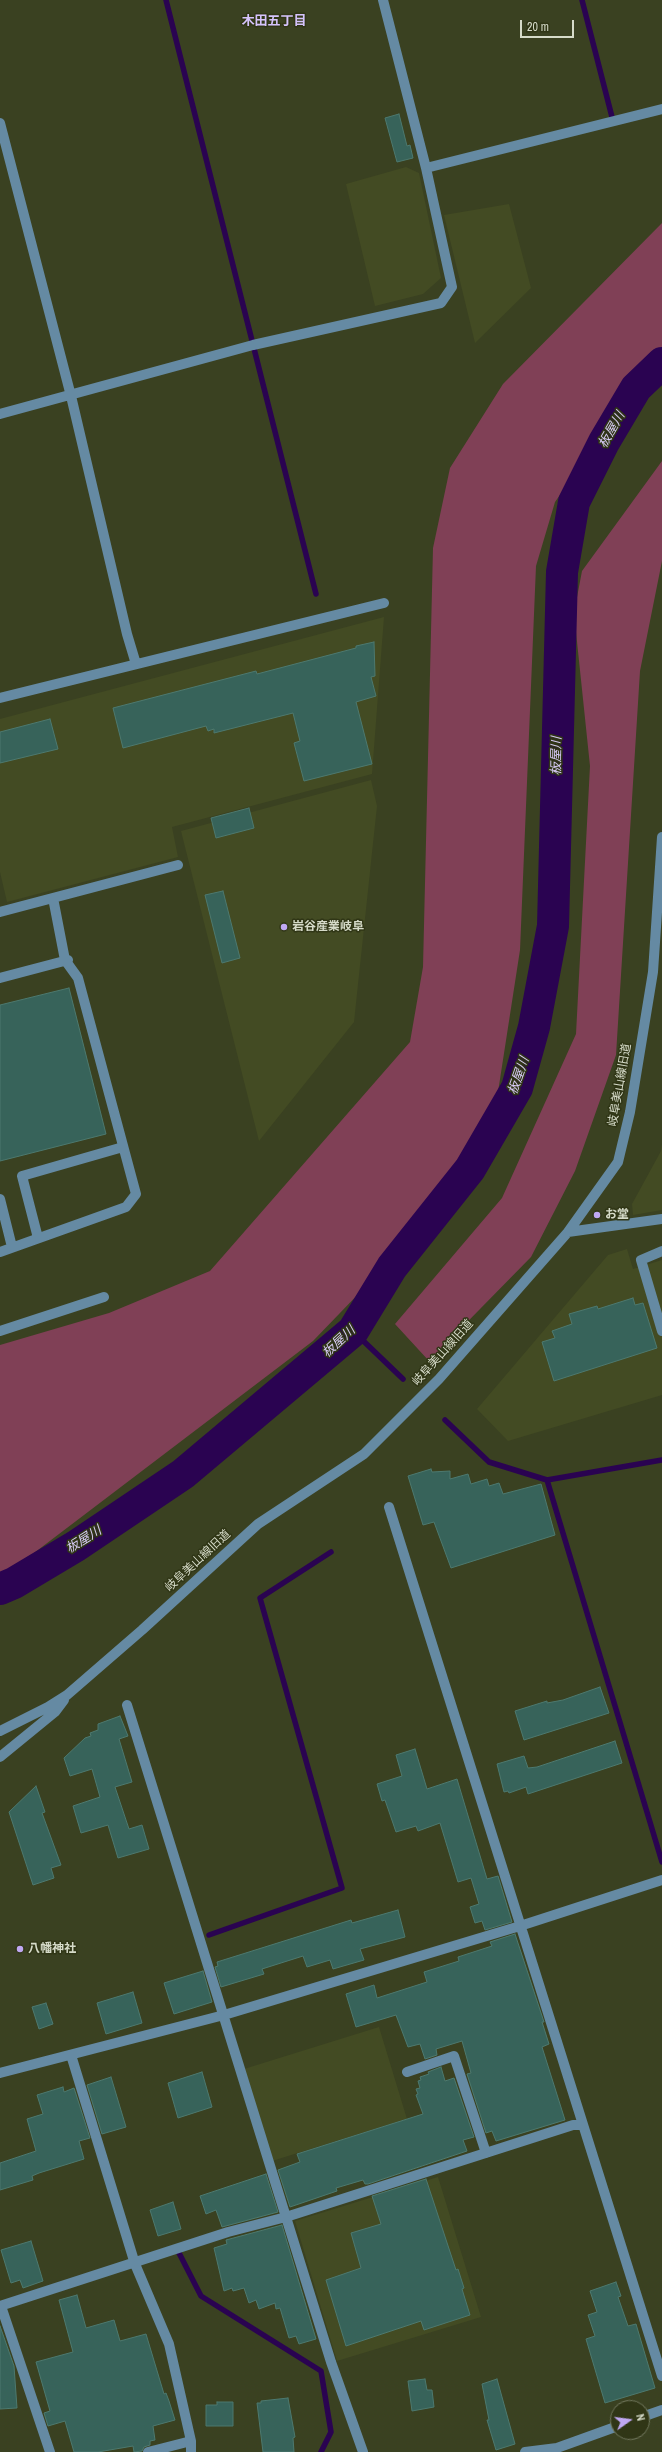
<!DOCTYPE html>
<meta charset="utf-8">
<style>
body{margin:0}
#map{position:relative;width:662px;height:2452px;overflow:hidden;background:#3a4121;font-family:"Archivo Narrow",sans-serif}
canvas{display:block}
.north{position:absolute;left:610px;top:2400px;width:40px;height:40px;box-sizing:border-box;background:#303616;border:1px solid #72785e;border-radius:50%;rotate:76deg;font-size:11px;font-weight:700;line-height:16px;text-align:center;color:#d6dbc9}
.north::after{content:'';display:block;margin:auto;width:14px;height:18px;background:#c0a8f3;clip-path:polygon(50% 0,100% 100%,50% 72%,0 100%)}
.scale{position:absolute;left:520px;top:20px;width:54px;height:18px;box-sizing:border-box;border:2px solid #d6dbc9;border-top:0;padding-left:5px;font-size:12px;line-height:14px;white-space:nowrap;color:#d6dbc9;-webkit-text-stroke:3px #303616;paint-order:stroke}
</style>
<div id="map">
<canvas width="662" height="2452"></canvas>
<div class="north">N</div>
<div class="scale">20 m</div>
</div>
<script>
const c = document.querySelector('canvas').getContext('2d');
c.lineJoin = 'round';
function paint(path, color) { c.fillStyle = color; c.fill(path, 'evenodd'); }
const shape = rows => new Path2D(rows.map(r => 'M' + r).join(''));
function strokePath(path, color, width, dash) { c.strokeStyle = color; c.lineWidth = width; c.lineCap = dash ? 'butt' : 'round'; c.setLineDash(dash || []); c.stroke(path); }
function drawText(font, color, halo, rows, align = 'center') {
  c.font = font + ' "Archivo Narrow","Noto Sans JP",sans-serif'; c.lineWidth = 3; c.setLineDash([]); c.textBaseline = 'middle'; c.strokeStyle = halo; c.fillStyle = color; for (const [text, x, y, turn = 0] of rows) {
    c.save(); c.translate(x, y); c.rotate((+turn || 0) * Math.PI / 180); c.textAlign = isNaN(turn) ? turn : align; if (halo) c.strokeText(text, 0, 0); c.fillText(text, 0, 0); c.restore();
  }
}
const built = shape([
 [406,167,419,173,441,278,423,294,375,306,346,184],
 [509,204,531,288,475,343,444,215],
 [384,617,372,774,172,827,178,857,7,902,0,872,0,719],
 [371,780,377,806,354,1022,259,1141,181,831],
 [662,1144,662,1210,633,1215,632,1204,661,1151],
 [627,1249,633,1269,662,1260,662,1395,508,1441,477,1409,608,1255],
 [379,2027,407,2119,272,2161,244,2069],
 [438,2177,481,2317,337,2361,295,2221]
]);
const green = shape([
 [662,223,662,347,555,502,536,566,520,950,498,1092,463,1159,365,1287,313,1341,34,1553,0,1574,0,1345,109,1313,210,1271,410,1042,423,967,433,548,450,468,503,384],
 [662,461,662,561,640,671,616,1055,575,1171,531,1257,429,1361,395,1324,502,1198,576,1034,590,766,574,613,582,571]
]);
const stream = shape([
 [166,0,316,594],
 [582,0,612,117],
 [353,1331,403,1379],
 [445,1420,489,1462,547,1480,662,1460],
 [547,1480,662,1862],
 [209,1935,342,1888,260,1598,331,1552],
 [177,2249,201,2296,321,2371,331,2432,321,2452]
]);
const river = shape([
 [0,1589,14,1583,76,1546,183,1474,353,1331,392,1267,470,1169,517,1088,534,1027,553,926,562,572,574,502,604,442,636,388,662,363]
]);
const building = shape([
 [399,114,407,146,410,145,413,158,397,162,385,118,399,114],
 [374,642,375,676,371,677,376,696,356,702,372,764,304,781,294,743,300,741,293,713,214,733,214,729,208,731,206,726,123,748,113,708,256,671,257,674,356,648,356,646,374,642],
 [50,719,58,749,0,763,0,732,50,719],
 [249,808,254,828,216,838,211,818,249,808],
 [223,891,240,958,222,963,205,895,223,891],
 [69,988,106,1134,0,1161,0,1005,69,988],
 [633,1298,635,1305,643,1303,657,1348,554,1381,542,1342,555,1338,552,1331,572,1324,569,1314,597,1306,598,1309,633,1298],
 [431,1469,432,1472,450,1471,450,1479,468,1474,471,1484,487,1479,489,1486,499,1483,503,1494,541,1484,555,1535,451,1568,434,1522,423,1525,408,1476,431,1469],
 [600,1687,609,1713,524,1740,515,1711,547,1701,547,1703,563,1700,600,1687],
 [120,1716,128,1736,119,1739,132,1782,115,1787,129,1829,142,1825,149,1849,118,1858,108,1825,81,1833,73,1806,100,1797,92,1769,70,1776,64,1758,85,1738,91,1736,90,1733,98,1730,98,1724,120,1716],
 [615,1741,622,1763,528,1794,526,1787,509,1793,508,1791,504,1792,497,1764,524,1756,528,1768,537,1767,615,1741],
 [415,1749,427,1789,457,1779,487,1879,498,1876,512,1922,485,1930,482,1921,475,1923,470,1907,479,1904,471,1878,458,1882,440,1823,418,1831,416,1826,396,1832,385,1800,382,1801,377,1784,402,1776,396,1755,415,1749],
 [36,1786,45,1812,42,1813,61,1865,51,1868,54,1878,33,1885,9,1812,36,1786],
 [398,1910,405,1937,360,1949,364,1960,333,1969,330,1960,307,1967,303,1956,262,1969,264,1974,221,1987,215,1967,218,1966,217,1962,351,1920,352,1923,398,1910],
 [515,1934,544,2022,542,2022,549,2044,542,2047,565,2120,496,2141,492,2131,486,2133,467,2074,471,2073,462,2041,436,2049,437,2055,425,2059,420,2044,408,2047,396,2015,356,2027,346,1994,374,1985,377,1998,427,1982,424,1972,459,1961,458,1957,492,1946,490,1942,515,1934],
 [203,1971,212,2002,174,2014,164,1983,203,1971],
 [133,1992,142,2023,106,2034,97,2003,133,1992],
 [46,2003,53,2024,39,2029,32,2007,46,2003],
 [441,2067,445,2081,454,2078,474,2137,463,2140,467,2151,368,2184,365,2184,363,2180,336,2188,337,2191,290,2207,278,2170,300,2162,297,2154,423,2114,416,2095,418,2094,416,2089,420,2088,418,2081,421,2080,420,2077,429,2074,428,2072,441,2067],
 [202,2072,212,2107,178,2118,168,2083,202,2072],
 [111,2077,126,2127,102,2134,87,2085,111,2077],
 [63,2087,64,2092,74,2088,90,2138,79,2141,84,2159,39,2173,32,2176,33,2180,0,2190,0,2163,36,2151,27,2119,43,2114,37,2095,63,2087],
 [266,2174,278,2212,222,2227,216,2210,206,2214,200,2196,266,2174],
 [426,2179,456,2270,458,2269,464,2288,462,2289,470,2315,424,2330,421,2321,346,2346,326,2280,361,2268,351,2233,381,2224,372,2196,426,2179],
 [173,2202,181,2229,158,2236,150,2210,173,2202],
 [282,2225,316,2339,299,2344,296,2336,289,2338,280,2308,276,2309,275,2303,259,2309,256,2300,249,2303,244,2288,233,2291,232,2288,224,2291,214,2248,227,2244,226,2240,282,2225],
 [31,2241,43,2281,23,2288,20,2280,11,2283,1,2250,31,2241],
 [616,2282,621,2296,618,2297,628,2326,636,2324,655,2388,605,2403,586,2339,595,2336,588,2315,597,2312,590,2291,616,2282],
 [77,2295,86,2328,114,2320,120,2341,146,2334,164,2394,166,2393,169,2401,175,2420,153,2426,155,2440,150,2441,150,2445,144,2447,142,2451,134,2452,133,2446,98,2452,74,2452,65,2421,48,2426,44,2413,50,2411,36,2362,73,2352,59,2300,77,2295],
 [0,2326,14,2366,17,2408,0,2409,0,2326],
 [425,2379,427,2390,432,2390,434,2407,412,2411,408,2381,425,2379],
 [497,2379,515,2444,496,2450,487,2420,489,2420,482,2384,497,2379],
 [288,2398,295,2437,293,2438,294,2452,263,2452,257,2403,261,2403,261,2401,288,2398],
 [217,2402,233,2402,233,2426,206,2426,206,2405,217,2405,217,2402]
]);
const minor = shape([
 [0,123,71,396,127,634,136,664],
 [426,168,662,109],
 [0,414,253,345,441,303,452,287,426,168,383,0],
 [0,698,384,603],
 [0,912,178,865],
 [0,978,68,960],
 [0,1199,12,1247],
 [568,1232,662,1219],
 [38,1238,22,1176,123,1147],
 [662,1251,641,1260,662,1331],
 [0,1252,126,1207,136,1194,78,978,65,960,53,898],
 [0,1331,104,1297],
 [389,1507,662,2376],
 [127,1705,331,2362,363,2452],
 [0,1731,48,1707,67,1695,142,1630,258,1524,364,1454,439,1379,568,1232,618,1162,630,1112,653,972,662,837],
 [0,1757,55,1712,64,1700],
 [71,2055,135,2264,169,2344,191,2441,191,2452],
 [407,2072,454,2056,486,2153],
 [0,2073,224,2015,520,1926,662,1880],
 [0,2306,228,2232,286,2217,573,2125,583,2125],
 [1,2306,50,2452],
 [642,2417,662,2410],
 [148,2452,191,2441],
 [525,2452,557,2448,618,2426]
]);
const markers = [
 [284,927,4,"#c0a8f3"],
 [597,1215,4,"#c0a8f3"],
 [20,1949,4,"#c0a8f3"]
];
const poiNames = [
 ["岩谷産業岐阜",292,927],
 ["お堂",605,1215],
 ["八幡神社",28,1949]
];
const streetNames = [
 ["岐阜美山線旧道",620,1085,-80],
 ["岐阜美山線旧道",443,1353,-48],
 ["岐阜美山線旧道",198,1561,-43]
];
const neighbourhoodNames = [
 ["木田五丁目",274,22]
];
const waterNames = [
 ["板屋川",612,430,-60],
 ["板屋川",557,756,-89],
 ["板屋川",519,1076,-71],
 ["板屋川",339,1342,-43],
 ["板屋川",84,1540,-32]
];
paint(built, '#434b23');
paint(green, '#804056');
strokePath(stream, '#2a0351', 5.5);
strokePath(river, '#2a0351', 32);
paint(building, '#37635a');
strokePath(building, '#4d796f', 1);
strokePath(minor, '#658aa3', 10);
for (const [x, y, r, color] of markers) { const dot = new Path2D(); dot.arc(x, y, r, 0, 2 * Math.PI); c.fillStyle = color; c.fill(dot); strokePath(dot, '#303616', 1.5); }
drawText('bold 12px', '#d6dbc9', '#303616', poiNames, 'left');
drawText('12px', '#d6dbc9', '#303616', streetNames);
drawText('bold 13px', '#d5c3fc', '#303616', neighbourhoodNames);
drawText('italic 13px', '#d7caf6', '#303616', waterNames);
</script>
